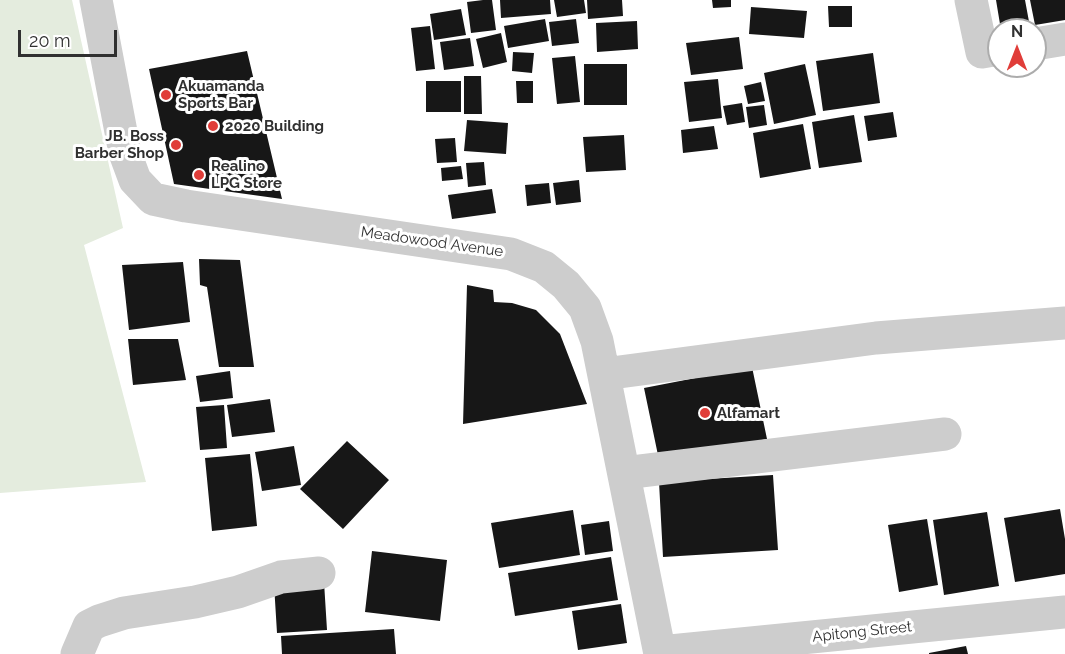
<!DOCTYPE html>
<style>
body{margin:0}
#map{position:relative;width:1065px;height:654px;overflow:hidden;background:#fff;font-family:Raleway,sans-serif}
canvas{display:block}
.north{position:absolute;left:987px;top:18px;width:60px;height:60px;box-sizing:border-box;background:#fff;border:2px solid #acacac;border-radius:50%;rotate:0deg;font-size:16px;font-weight:700;line-height:24px;text-align:center;color:#303030}
.north::after{content:'';display:block;margin:auto;width:21px;height:27px;background:#e03d39;clip-path:polygon(50% 0,100% 100%,50% 72%,0 100%)}
.scale{position:absolute;left:18px;top:30px;width:99px;height:27px;box-sizing:border-box;border:3px solid #303030;border-top:0;padding-left:8px;font-size:18px;line-height:21px;white-space:nowrap;color:#303030;-webkit-text-stroke:4px #fff;paint-order:stroke}
</style>
<div id="map">
<canvas width="1065" height="654"></canvas>
<div class="north">N</div>
<div class="scale">20 m</div>
</div>
<script>
const c = document.querySelector('canvas').getContext('2d');
c.lineJoin = 'round';
function paint(path, color) { c.fillStyle = color; c.fill(path, 'evenodd'); }
const shape = rows => new Path2D(rows.map(r => 'M' + r).join(''));
function strokePath(path, color, width, dash) { c.strokeStyle = color; c.lineWidth = width; c.lineCap = dash ? 'butt' : 'round'; c.setLineDash(dash || []); c.stroke(path); }
function drawText(font, color, halo, rows, align = 'center') {
  c.font = font + ' Raleway,sans-serif'; c.lineWidth = 6; c.setLineDash([]); c.textBaseline = 'middle'; c.strokeStyle = halo; c.fillStyle = color; for (const [text, x, y, turn = 0] of rows) {
    c.save(); c.translate(x, y); c.rotate((+turn || 0) * Math.PI / 180); c.textAlign = isNaN(turn) ? turn : align; if (halo) c.strokeText(text, 0, 0); c.fillText(text, 0, 0); c.restore();
  }
}
const green = shape([
 [0,0,72,0,123,228,84,245,146,482,0,493]
]);
const building = shape([
 [483,0,492,0,496,30,471,33,467,2],
 [500,0,550,0,551,14,501,18],
 [554,0,584,0,586,13,557,17],
 [587,0,622,0,623,16,588,19],
 [712,0,731,0,731,7,713,8],
 [996,0,1025,0,1030,27,1001,30],
 [1030,0,1065,0,1065,20,1035,25],
 [828,6,852,6,852,27,829,27],
 [751,7,807,11,804,38,749,34],
 [461,9,466,35,434,40,430,14],
 [545,19,549,41,508,48,504,26],
 [576,19,579,43,552,46,549,22],
 [637,21,638,49,597,52,596,23],
 [430,26,435,69,416,71,411,28],
 [501,33,507,62,483,68,476,39],
 [739,37,743,69,691,75,686,43],
 [470,38,474,66,444,70,440,42],
 [247,51,282,199,174,184,149,69],
 [513,52,534,53,532,73,512,71],
 [873,53,880,103,823,111,816,61],
 [575,56,580,102,557,104,552,58],
 [584,64,627,64,627,105,584,105],
 [805,64,816,115,774,124,764,73],
 [464,76,481,76,482,114,464,114],
 [718,79,722,118,689,122,684,82],
 [426,81,461,81,461,112,426,112],
 [516,81,533,81,533,103,517,103],
 [761,82,765,101,748,104,744,86],
 [742,103,745,122,727,125,723,106],
 [764,105,767,125,749,128,746,107],
 [893,112,897,137,868,141,864,116],
 [854,115,862,162,819,168,812,122],
 [467,120,508,123,506,154,464,151],
 [803,124,811,169,760,178,753,133],
 [714,126,718,149,683,153,681,130],
 [624,135,626,170,586,172,583,137],
 [455,138,457,162,437,163,435,139],
 [484,162,486,185,468,187,466,163],
 [461,166,463,179,442,181,441,168],
 [579,180,581,202,556,205,553,183],
 [549,183,551,203,527,206,525,185],
 [492,189,496,213,452,219,448,195],
 [199,259,240,260,254,367,219,367,207,287,200,285],
 [183,262,190,322,129,330,122,265],
 [467,285,493,290,494,302,512,303,536,310,560,334,587,404,463,424],
 [128,339,178,339,186,380,133,385],
 [752,367,767,439,659,460,644,388],
 [230,371,233,398,200,402,196,376],
 [270,399,275,432,232,437,227,405],
 [224,405,227,448,200,450,196,407],
 [347,441,389,480,343,529,300,489],
 [294,446,301,485,262,491,255,452],
 [250,454,257,526,212,531,205,458],
 [773,475,778,550,663,557,659,482],
 [1060,509,1065,539,1065,574,1015,582,1004,518],
 [573,510,580,555,499,568,491,523],
 [987,512,999,586,944,595,933,520],
 [927,519,938,585,899,592,888,525],
 [609,521,613,551,585,555,581,525],
 [372,551,447,560,440,621,365,612],
 [611,557,618,600,515,616,508,573],
 [324,582,327,630,277,633,274,584],
 [621,604,627,643,578,650,572,611],
 [394,629,396,654,282,654,281,636],
 [966,646,968,654,929,654,929,653]
]);
const minor = shape([
 [96,0,125,153,135,180,153,199,186,206,511,254,544,267,566,285,585,308,597,341,660,654],
 [971,0,982,52,999,49],
 [1035,44,1065,39],
 [604,374,876,338,1065,323],
 [624,473,945,434],
 [660,652,1065,612],
 [77,654,89,626,99,621,124,613,195,602,238,592,281,577,319,573]
]);
const markers = [
 [166,95,6,"#e03d39"],
 [213,126,6,"#e03d39"],
 [176,145,6,"#e03d39"],
 [199,175,6,"#e03d39"],
 [705,413,6,"#e03d39"]
];
const poiNames = [
 ["Akuamanda",178,86],
 ["Sports Bar",178,103],
 ["2020 Building",225,126],
 ["JB. Boss",164,136,"right"],
 ["Barber Shop",164,153,"right"],
 ["Realino",211,166],
 ["LPG Store",211,183],
 ["Alfamart",717,413]
];
const streetNames = [
 ["Meadowood Avenue",432,242,8],
 ["Apitong Street",862,632,-6]
];
paint(green, '#e4ecde');
paint(building, '#171717');
strokePath(minor, '#cdcdcd', 33);
for (const [x, y, r, color] of markers) { const dot = new Path2D(); dot.arc(x, y, r, 0, 2 * Math.PI); c.fillStyle = color; c.fill(dot); strokePath(dot, '#fff', 2); }
drawText('bold 15px', '#303030', '#fff', poiNames, 'left');
drawText('15px', '#303030', '#fff', streetNames);
</script>
